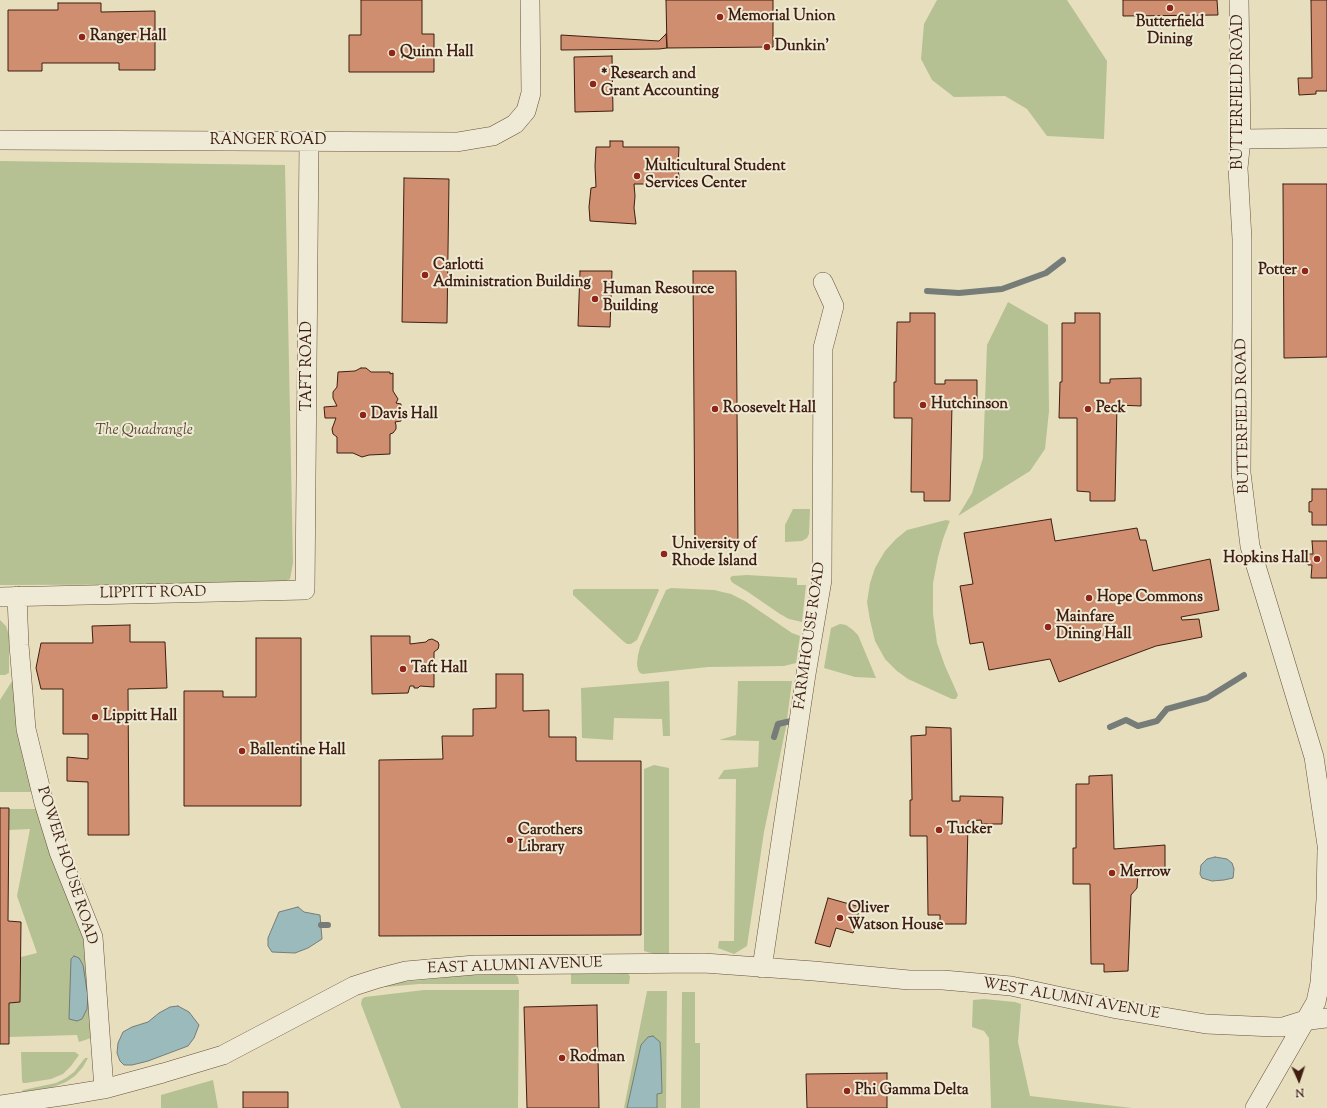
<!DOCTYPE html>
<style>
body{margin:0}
#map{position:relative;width:1327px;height:1108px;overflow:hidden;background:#e7debe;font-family:"Sorts Mill Goudy",serif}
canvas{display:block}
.north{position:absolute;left:1279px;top:1060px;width:40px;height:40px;-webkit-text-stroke:3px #efead5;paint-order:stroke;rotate:177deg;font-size:11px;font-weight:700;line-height:16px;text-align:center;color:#3f1e11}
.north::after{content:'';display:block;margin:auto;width:14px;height:18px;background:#3f1e11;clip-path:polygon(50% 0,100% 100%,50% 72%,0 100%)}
</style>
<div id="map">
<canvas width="1327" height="1108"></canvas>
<div class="north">N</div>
</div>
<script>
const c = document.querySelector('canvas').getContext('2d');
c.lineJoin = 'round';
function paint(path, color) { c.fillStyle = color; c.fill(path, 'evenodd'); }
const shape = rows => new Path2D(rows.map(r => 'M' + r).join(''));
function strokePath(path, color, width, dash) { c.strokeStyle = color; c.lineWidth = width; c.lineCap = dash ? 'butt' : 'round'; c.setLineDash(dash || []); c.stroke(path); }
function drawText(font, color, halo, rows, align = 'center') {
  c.font = font + ' "Sorts Mill Goudy",serif'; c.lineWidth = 4; c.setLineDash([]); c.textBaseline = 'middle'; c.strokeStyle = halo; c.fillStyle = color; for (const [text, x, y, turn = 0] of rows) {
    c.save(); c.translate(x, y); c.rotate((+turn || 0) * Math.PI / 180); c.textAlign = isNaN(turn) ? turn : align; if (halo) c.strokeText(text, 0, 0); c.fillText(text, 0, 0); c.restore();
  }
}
const green = shape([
 [937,0,1067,0,1107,61,1104,139,1047,136,1027,109,1005,96,954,97,932,80,921,59,924,24],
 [0,161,285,165,293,563,290,579,280,584,0,585],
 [1008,302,1048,325,1049,411,1045,449,1030,471,958,516,972,493,983,458,987,345],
 [793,509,810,509,809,534,807,538,802,541,785,542,785,525],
 [946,520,950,521,949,523,943,539,938,557,933,583,933,614,937,643,945,666,958,695,956,699,952,699,908,679,897,671,885,659,875,641,870,620,867,602,870,583,875,568,885,551,896,539,907,530],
 [747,575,797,578,797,585,806,585,802,622,789,619,780,614,748,592,733,583,731,581,730,578,732,576],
 [671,588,714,590,731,594,745,601,792,633,800,636,796,663,784,666,708,667,643,674,640,673,638,670,637,664,638,655,640,647,666,590],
 [575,589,658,589,659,590,637,640,631,644,627,644,623,641,573,595,573,590],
 [0,620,6,626,9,635,9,673,5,675,0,675],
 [840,624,846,625,853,630,858,635,876,678,855,677,824,668,831,628],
 [15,680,33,792,0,792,0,700,12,681],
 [669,681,670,736,663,736,662,719,614,718,613,740,582,738,581,688],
 [738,681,792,681,786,727,764,832,747,946,734,954,718,948,719,941,734,941,736,779,718,779,724,770,758,767,759,741,719,740,736,735],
 [654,765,669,768,669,954,661,956,644,951,644,769],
 [9,809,37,809,81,928,89,963,94,1037,79,1042,77,1035,9,1037,9,1003,20,1002,21,957,37,953,17,896,30,829,9,830],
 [627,971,630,977,629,984,571,984,571,973,616,974],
 [479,974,515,974,518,977,519,984,419,984,385,987,385,986,402,982],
 [424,990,519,990,518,1108,401,1108,361,1004,362,999,365,997],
 [647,991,667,991,666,1108,657,1108,657,1094,662,1092,660,1042,641,1046,627,1108,624,1108],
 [682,992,695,992,695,1043,700,1043,700,1108,681,1108],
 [984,999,1015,1002,1021,1004,1018,1042,1030,1096,1132,1108,991,1108,989,1038,984,1031,972,1027,973,1000],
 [21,1052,75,1052,79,1055,71,1066,63,1074,51,1079,26,1083,23,1083,22,1081],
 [85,1058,88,1058,83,1067,75,1076,66,1082,53,1087,22,1092,23,1090,56,1083,66,1078,74,1072],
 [213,1080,218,1108,161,1108,161,1095]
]);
const water = shape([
 [1215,857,1227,859,1232,863,1234,869,1233,878,1224,880,1212,881,1202,878,1200,874,1201,865,1207,859,1215,857],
 [298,907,304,912,320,915,322,939,308,948,295,953,272,952,268,946,268,938,279,912,298,907],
 [74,956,79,958,83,965,88,997,87,1009,82,1019,77,1021,69,1019,71,959,74,956],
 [178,1006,189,1012,199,1025,194,1038,188,1046,148,1061,132,1065,124,1065,120,1061,117,1053,118,1043,123,1032,132,1027,148,1022,159,1013,170,1007,178,1006],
 [653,1036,660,1042,661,1058,662,1093,657,1094,657,1108,627,1108,641,1045,648,1037,653,1036]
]);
const stream = shape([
 [927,291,959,293,1002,289,1046,273,1063,260],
 [1110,727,1126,720,1138,726,1157,721,1167,709,1207,698,1244,675],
 [774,737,778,724,791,721],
 [321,925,328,925]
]);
const building = shape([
 [361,0,422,0,422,34,434,34,434,72,349,72,349,35,361,35,361,0],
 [666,0,773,0,773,47,667,48,666,0],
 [1123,0,1217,0,1218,15,1123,16,1123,0],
 [1311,0,1327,0,1327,91,1316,91,1316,94,1299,95,1298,78,1312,78,1311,0],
 [58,3,101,3,101,12,155,11,155,70,119,70,119,63,42,63,42,71,8,71,8,10,58,10,58,3],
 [666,34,667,48,659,49,561,50,561,35,659,41,666,34],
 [612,56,613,111,575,112,574,57,612,56],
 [610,141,623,141,623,147,679,147,678,168,680,184,634,184,635,196,634,208,636,224,590,221,589,207,591,188,596,187,595,166,596,147,610,147,610,141],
 [404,178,449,179,447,323,402,322,404,178],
 [1283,184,1327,184,1327,357,1284,358,1283,184],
 [580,271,612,271,610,327,578,326,580,271],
 [693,271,736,271,738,548,695,549,693,271],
 [910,313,935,313,935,384,945,384,945,380,977,380,977,407,965,407,965,403,952,404,950,501,924,501,924,492,911,492,912,418,894,418,894,382,896,382,897,322,910,322,910,313],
 [1075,313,1100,313,1100,383,1110,383,1110,379,1141,378,1141,406,1117,405,1115,501,1090,501,1090,492,1077,491,1077,418,1059,418,1060,382,1062,382,1062,323,1075,323,1075,313],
 [361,368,366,368,371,372,390,372,390,374,393,373,393,391,398,399,396,403,401,404,401,421,395,422,396,425,396,429,393,433,390,434,390,454,369,455,362,457,353,453,337,453,337,437,333,434,332,429,336,418,325,418,324,407,337,406,333,398,333,392,337,387,338,372,355,371,361,368],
 [1312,489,1327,489,1327,525,1312,525,1312,512,1309,512,1309,502,1312,501,1312,489],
 [1051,519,1055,541,1137,528,1140,540,1146,540,1153,571,1210,559,1219,610,1181,617,1182,620,1199,619,1202,637,1156,646,1059,682,1050,659,989,670,983,642,970,644,960,586,973,584,964,533,1051,519],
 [1312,541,1327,541,1327,578,1311,578,1312,565,1308,565,1308,554,1313,554,1312,541],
 [130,625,130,642,165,642,167,688,128,689,129,835,88,835,88,782,67,781,67,757,88,759,88,734,63,734,63,689,41,689,36,668,41,643,93,643,92,626,130,625],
 [371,636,410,636,410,644,426,642,428,640,432,639,438,642,439,645,438,649,434,652,434,687,420,686,418,688,414,688,414,686,410,686,408,693,372,694,371,636],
 [256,638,301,638,301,806,184,806,184,691,223,691,223,697,256,697,256,638],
 [496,674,523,674,523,711,549,710,549,737,576,737,576,761,641,761,641,935,379,936,379,760,443,759,442,736,473,736,473,709,496,708,496,674],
 [926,727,951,728,952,801,960,801,960,796,1003,797,1002,824,982,824,981,820,968,821,966,924,940,924,940,915,928,915,927,836,910,836,910,800,912,800,911,736,926,735,926,727],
 [1112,775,1114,849,1165,845,1165,873,1138,873,1137,888,1131,895,1128,971,1104,972,1104,964,1091,964,1090,884,1073,884,1073,848,1076,848,1076,784,1089,784,1089,776,1112,775],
 [0,808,9,808,8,921,21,922,20,1002,9,1003,9,1044,0,1044,0,808],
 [828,898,860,907,853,933,836,928,830,947,815,943,828,898],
 [597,1005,599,1108,527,1108,524,1007,597,1005],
 [887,1073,887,1108,807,1108,806,1074,887,1073],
 [243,1092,288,1092,288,1108,243,1108,243,1092]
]);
const street = shape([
 [1239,0,1241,139,1238,168,1242,239,1242,318,1241,473,1250,546,1314,757,1327,845],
 [1241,139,1327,138],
 [0,140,457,142,493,136,515,124,526,111,531,93,530,0],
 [17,596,19,645,26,729,44,803,59,852,93,937,104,1089],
 [0,597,305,590,309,141],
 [762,968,806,674,822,580,823,348,834,306,823,282],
 [0,1105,68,1095,104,1089,163,1073,223,1055,354,986,379,978,406,971,475,965,704,963,814,971,909,980,943,980,1011,986,1117,1009,1206,1024,1274,1027,1283,1027,1302,1021,1327,1018],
 [1255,1108,1316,1002,1320,983,1326,900,1327,850]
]);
const markers = [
 [1170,8,4,"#8f2418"],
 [720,17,4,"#8f2418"],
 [82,37,4,"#8f2418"],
 [767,47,4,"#8f2418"],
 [392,53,4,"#8f2418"],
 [593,84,4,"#8f2418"],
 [637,176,4,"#8f2418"],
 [1305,271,4,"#8f2418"],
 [425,275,4,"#8f2418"],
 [595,299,4,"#8f2418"],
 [923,405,4,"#8f2418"],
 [715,409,4,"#8f2418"],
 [1088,409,4,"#8f2418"],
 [363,415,4,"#8f2418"],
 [664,554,4,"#8f2418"],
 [1317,559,4,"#8f2418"],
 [1089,598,4,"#8f2418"],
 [1048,627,4,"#8f2418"],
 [403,669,4,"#8f2418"],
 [95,717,4,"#8f2418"],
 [242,751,4,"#8f2418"],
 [939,830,4,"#8f2418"],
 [510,840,4,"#8f2418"],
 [1112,873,4,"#8f2418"],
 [840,918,4,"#8f2418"],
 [562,1058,4,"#8f2418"],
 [847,1091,4,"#8f2418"]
];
const poiNames = [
 ["Memorial Union",728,17],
 ["Butterfield",1170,23,"center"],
 ["Dining",1170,40,"center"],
 ["Ranger Hall",90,37],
 ["Dunkin'",775,47],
 ["Quinn Hall",400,53],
 ["* Research and",601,75],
 ["Grant Accounting",601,92],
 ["Multicultural Student",645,167],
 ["Services Center",645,184],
 ["Carlotti",433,266],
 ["Administration Building",433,283],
 ["Potter",1297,271,"right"],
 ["Human Resource",603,290],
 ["Building",603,307],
 ["Hutchinson",931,405],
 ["Roosevelt Hall",723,409],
 ["Peck",1096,409],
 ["Davis Hall",371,415],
 ["University of",672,545],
 ["Rhode Island",672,562],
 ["Hopkins Hall",1309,559,"right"],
 ["Hope Commons",1097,598],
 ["Mainfare",1056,618],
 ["Dining Hall",1056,635],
 ["Taft Hall",411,669],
 ["Lippitt Hall",103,717],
 ["Ballentine Hall",250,751],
 ["Tucker",947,830],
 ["Carothers",518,831],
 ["Library",518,848],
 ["Merrow",1120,873],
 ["Oliver",848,909],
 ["Watson House",848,926],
 ["Rodman",570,1058],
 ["Phi Gamma Delta",855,1091]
];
const streetNames = [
 ["BUTTERFIELD ROAD",1239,92,-90],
 ["RANGER ROAD",268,141],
 ["TAFT ROAD",308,366,-90],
 ["BUTTERFIELD ROAD",1244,416,-91],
 ["LIPPITT ROAD",153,594,-1],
 ["FARMHOUSE ROAD",811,636,-82],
 ["POWER HOUSE ROAD",66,866,72],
 ["EAST ALUMNI AVENUE",515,967,-2],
 ["WEST ALUMNI AVENUE",1071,1000,10]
];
const parkNames = [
 ["The Quadrangle",144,431]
];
paint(green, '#b5c192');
paint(water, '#9ababb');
strokePath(water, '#767c77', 1);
strokePath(stream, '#767c77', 6);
paint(building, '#ce8e6f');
strokePath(building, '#3f1e11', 1);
strokePath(street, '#694e3c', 20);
strokePath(street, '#efead5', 19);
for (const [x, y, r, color] of markers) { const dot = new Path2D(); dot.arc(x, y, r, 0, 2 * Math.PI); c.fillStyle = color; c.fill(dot); strokePath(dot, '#efead5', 1.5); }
drawText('bold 15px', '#3f1e11', '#efead5', poiNames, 'left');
drawText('15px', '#3f1e11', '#efead5', streetNames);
drawText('italic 15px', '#5c4731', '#efead5', parkNames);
</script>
